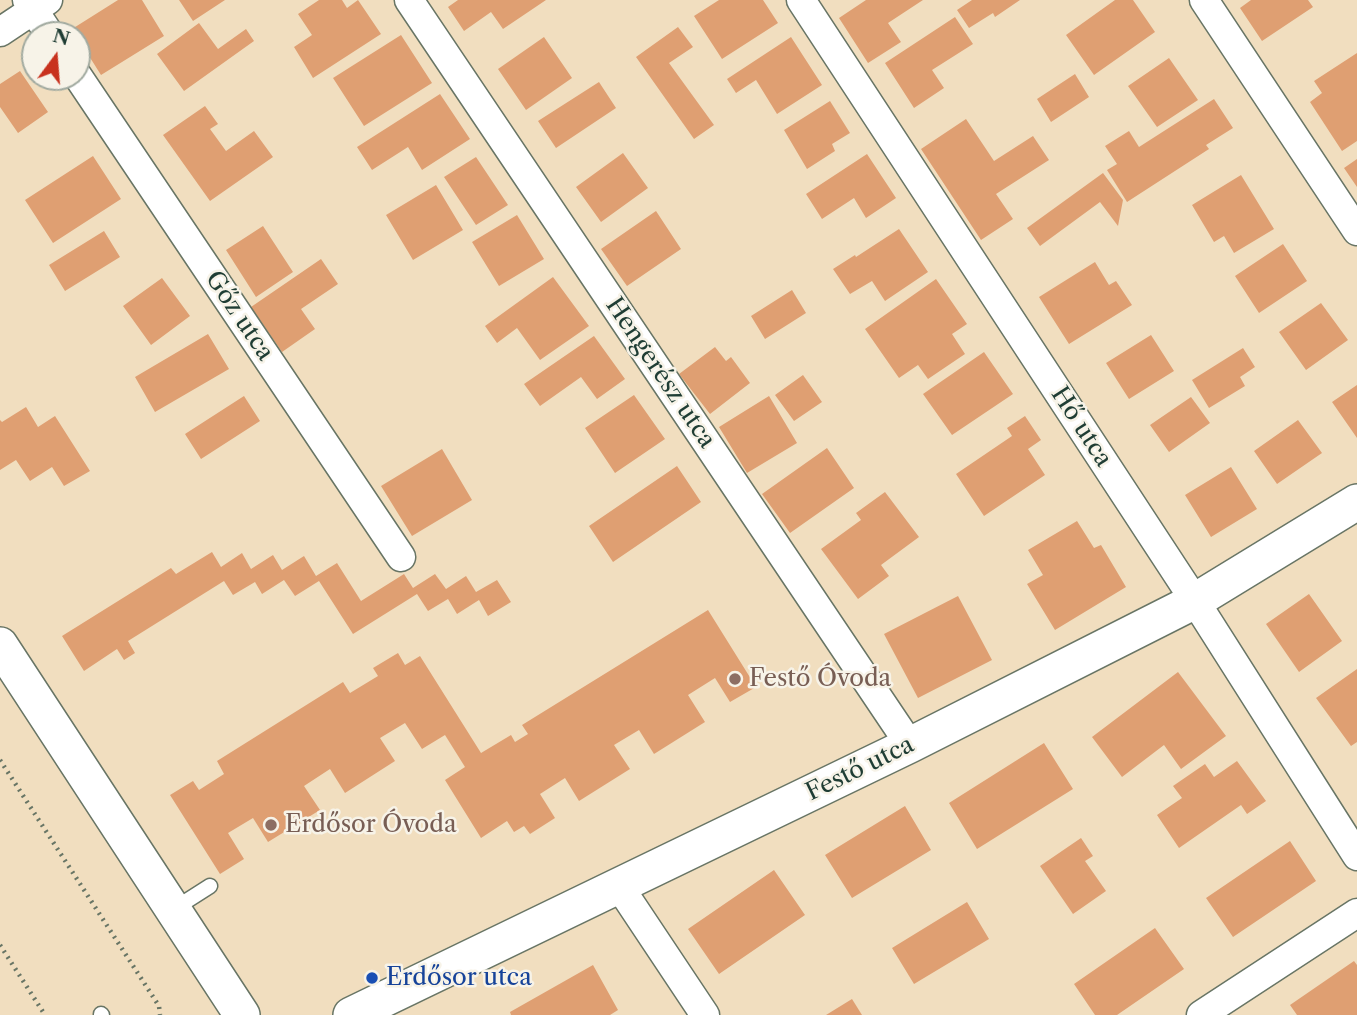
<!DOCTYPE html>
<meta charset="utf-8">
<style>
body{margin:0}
#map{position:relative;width:1357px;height:1015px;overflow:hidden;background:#f1debf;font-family:"Libre Caslon Text",serif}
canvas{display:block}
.north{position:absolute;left:21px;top:21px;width:70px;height:70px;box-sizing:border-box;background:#f7f3e8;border:2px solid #a1aaa0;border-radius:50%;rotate:16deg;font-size:19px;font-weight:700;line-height:28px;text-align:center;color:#1f3d34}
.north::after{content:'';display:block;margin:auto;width:24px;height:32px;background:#c8321e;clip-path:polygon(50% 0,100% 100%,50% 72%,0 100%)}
</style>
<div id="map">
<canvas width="1357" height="1015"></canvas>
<div class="north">N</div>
</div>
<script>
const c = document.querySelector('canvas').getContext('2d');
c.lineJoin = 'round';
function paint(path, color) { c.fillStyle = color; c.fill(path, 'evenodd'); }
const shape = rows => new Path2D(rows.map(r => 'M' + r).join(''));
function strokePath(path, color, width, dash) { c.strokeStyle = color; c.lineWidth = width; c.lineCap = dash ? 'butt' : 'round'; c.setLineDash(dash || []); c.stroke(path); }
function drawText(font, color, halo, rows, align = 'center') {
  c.font = font + ' "Libre Caslon Text",serif'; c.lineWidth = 5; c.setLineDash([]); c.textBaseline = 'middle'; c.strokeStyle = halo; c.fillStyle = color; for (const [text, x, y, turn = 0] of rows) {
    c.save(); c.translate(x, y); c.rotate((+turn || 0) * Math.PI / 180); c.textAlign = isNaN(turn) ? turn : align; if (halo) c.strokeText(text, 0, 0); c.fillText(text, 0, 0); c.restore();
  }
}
const building = shape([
 [118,0,142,0,164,36,101,75,72,29],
 [179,0,225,0,193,21],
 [319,0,342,0,347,8,358,0,381,34,313,78,294,47,312,35,298,14],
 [458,0,546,0,503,29,491,12,464,31,448,7],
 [719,0,763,0,778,23,722,59,694,16],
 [866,0,923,0,888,23,901,42,868,63,839,18],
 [972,0,1020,0,995,17,993,13,969,28,957,10],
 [1115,0,1133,0,1155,32,1094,75,1066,35],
 [1251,0,1308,0,1313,7,1262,41,1240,8],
 [955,17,973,44,932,70,944,88,914,108,885,63],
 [199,23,218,49,246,29,254,41,184,91,157,54],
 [678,27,693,47,669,63,714,125,694,139,636,57],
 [401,35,432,83,364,126,333,78],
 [544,37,572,78,526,110,498,69],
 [791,37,822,85,777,114,756,80,736,93,727,79],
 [1357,53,1357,141,1342,151,1310,102,1322,93,1314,81],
 [1169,58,1198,100,1157,127,1128,86],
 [20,71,48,112,18,133,0,107,0,84],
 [1075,74,1089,97,1051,122,1037,99],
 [599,82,616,108,556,148,538,121],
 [440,94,470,139,422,170,408,147,372,170,357,147],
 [1214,99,1233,128,1206,145,1209,149,1127,202,1107,170,1117,164,1105,146,1129,131,1139,147],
 [830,101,850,133,832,144,835,151,807,169,784,130],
 [205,106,218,124,210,129,226,151,254,131,273,157,210,201,163,135],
 [966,119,994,161,1033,136,1049,160,996,194,1013,219,981,240,921,149],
 [623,153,648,188,601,222,576,187],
 [867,154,896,198,866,218,854,198,822,219,806,194],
 [93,156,121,199,53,243,25,200],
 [476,157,508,205,476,225,444,177],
 [1357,159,1357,187,1344,168],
 [1103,173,1123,200,1118,226,1100,202,1040,246,1027,228],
 [1241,175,1274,229,1234,253,1224,236,1214,242,1192,205],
 [436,185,463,230,413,260,386,215],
 [656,211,681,249,627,286,601,249],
 [517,215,544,259,499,286,472,242],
 [263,226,293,272,256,297,226,250],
 [899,229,928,272,885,301,872,281,850,294,833,269,855,255,856,257],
 [104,231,120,257,65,291,49,265],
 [1283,244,1307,281,1259,313,1235,276],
 [321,259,338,284,301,309,315,329,282,352,251,307],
 [1095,262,1109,285,1116,281,1132,305,1069,344,1039,297],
 [553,277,589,326,540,360,517,328,497,343,485,326],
 [162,278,190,316,151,345,123,306],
 [936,279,967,324,952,334,965,354,928,379,918,365,899,378,865,329],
 [792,290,806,313,765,339,751,316],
 [1321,303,1348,340,1306,370,1279,332],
 [208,334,229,369,155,412,135,377],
 [1151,335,1174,371,1129,399,1106,363],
 [594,336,625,379,597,399,581,377,540,406,524,384],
 [715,347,726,361,731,357,750,383,710,414,679,374],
 [1243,348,1255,367,1240,377,1245,386,1209,408,1192,380],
 [984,352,1013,394,952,435,923,394],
 [803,375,822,402,794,421,775,395],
 [1357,385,1357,438,1332,402],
 [634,395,665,439,615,473,585,428],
 [244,396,260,421,201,459,185,434],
 [769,396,797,443,747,473,719,427],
 [1191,397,1210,423,1169,452,1150,425],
 [26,407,38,427,55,416,90,471,64,486,52,467,30,481,16,460,0,470,0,420,2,422],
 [1025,416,1041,440,1028,449,1045,475,984,516,956,474,1012,436,1007,428],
 [1298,420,1322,453,1277,484,1254,451],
 [827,448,854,488,790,533,762,494],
 [442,449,472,500,412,536,381,486],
 [677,466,701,502,613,562,589,526],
 [1231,467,1257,509,1211,537,1185,495],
 [885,492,919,537,881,565,889,576,858,599,821,549,861,520,856,513],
 [1077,521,1094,548,1101,545,1126,587,1055,630,1027,584,1043,575,1028,550],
 [212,552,221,567,242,553,251,569,273,555,282,570,304,556,316,576,337,563,361,601,404,574,413,588,435,574,446,589,466,576,476,592,497,580,511,602,488,616,479,600,457,614,448,599,428,611,417,594,353,634,319,581,295,596,284,580,262,594,255,582,233,595,224,581,128,641,135,653,124,660,117,649,84,671,62,636,171,568,176,574],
 [1309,594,1342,641,1299,672,1266,624],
 [958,596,992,660,918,698,884,634],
 [708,610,756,687,730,702,715,678,688,695,705,722,654,754,639,730,614,745,630,769,579,801,565,778,540,794,555,818,530,834,524,826,514,832,507,821,481,838,445,780,465,767,445,735,422,749,405,723,380,738,395,761,345,793,330,769,304,786,320,810,268,842,253,818,228,833,244,859,220,874,170,795,193,781,199,790,224,774,217,761,343,682,350,693,378,676,373,668,398,653,405,665,420,656,481,753,511,735,515,742,528,734,522,725],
 [1357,669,1357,742,1351,746,1316,698],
 [1178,672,1226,736,1181,769,1164,745,1122,777,1092,737],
 [1044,743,1073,789,977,849,949,803],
 [1237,761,1266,801,1247,814,1241,805,1179,848,1157,815,1182,798,1173,786,1205,764,1214,777],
 [905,806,931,850,852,898,825,855],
 [1081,838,1093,856,1085,861,1106,891,1073,914,1040,866],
 [1290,841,1316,881,1233,937,1206,898],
 [774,870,805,915,719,974,688,929],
 [967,902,989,939,914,984,892,948],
 [1155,928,1184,969,1117,1015,1095,1015,1074,984],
 [1354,961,1357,965,1357,1015,1297,1015,1290,1005],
 [593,965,618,1010,610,1015,511,1015,510,1012],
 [852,999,862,1015,826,1015]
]);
const path = shape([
 [0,760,159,1006,160,1015],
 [0,945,45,1015]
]);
const service = shape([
 [174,909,210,886],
 [101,1014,102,1015]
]);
const minor = shape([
 [27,0,50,35],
 [409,0,910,745],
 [801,0,1195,601,1357,856],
 [1204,0,1357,231],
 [0,32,48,0],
 [77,75,401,557],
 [619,886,705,1015],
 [1201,1015,1357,913]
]);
const tertiary = shape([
 [0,645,242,1015],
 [351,1015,910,745,1195,601,1357,502]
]);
const markers = [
 [735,679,7,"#8d6e63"],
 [271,825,7,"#8d6e63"],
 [372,978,7,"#1a4fb4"]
];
const streetNames = [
 ["Gőz utca",239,316,56],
 ["Hengerész utca",660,373,56],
 ["Hő utca",1081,427,57],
 ["Festő utca",860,769,-26]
];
const educationNames = [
 ["Festő Óvoda",749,679],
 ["Erdősor Óvoda",285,825]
];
const transitNames = [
 ["Erdősor utca",386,978]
];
paint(building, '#df9f72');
strokePath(service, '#687565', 17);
strokePath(minor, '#687565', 31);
strokePath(tertiary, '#687565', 38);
strokePath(path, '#687565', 4.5, [2, 5]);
strokePath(service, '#fff', 14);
strokePath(minor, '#fff', 28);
strokePath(tertiary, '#fff', 35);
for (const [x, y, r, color] of markers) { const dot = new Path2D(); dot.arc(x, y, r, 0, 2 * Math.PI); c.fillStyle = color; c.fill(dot); strokePath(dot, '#f7f3e8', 2.5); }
drawText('24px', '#1f3d34', '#f7f3e8', streetNames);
drawText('24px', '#785e54', '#f7f3e8', educationNames, 'left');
drawText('24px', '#164399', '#f7f3e8', transitNames, 'left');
</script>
